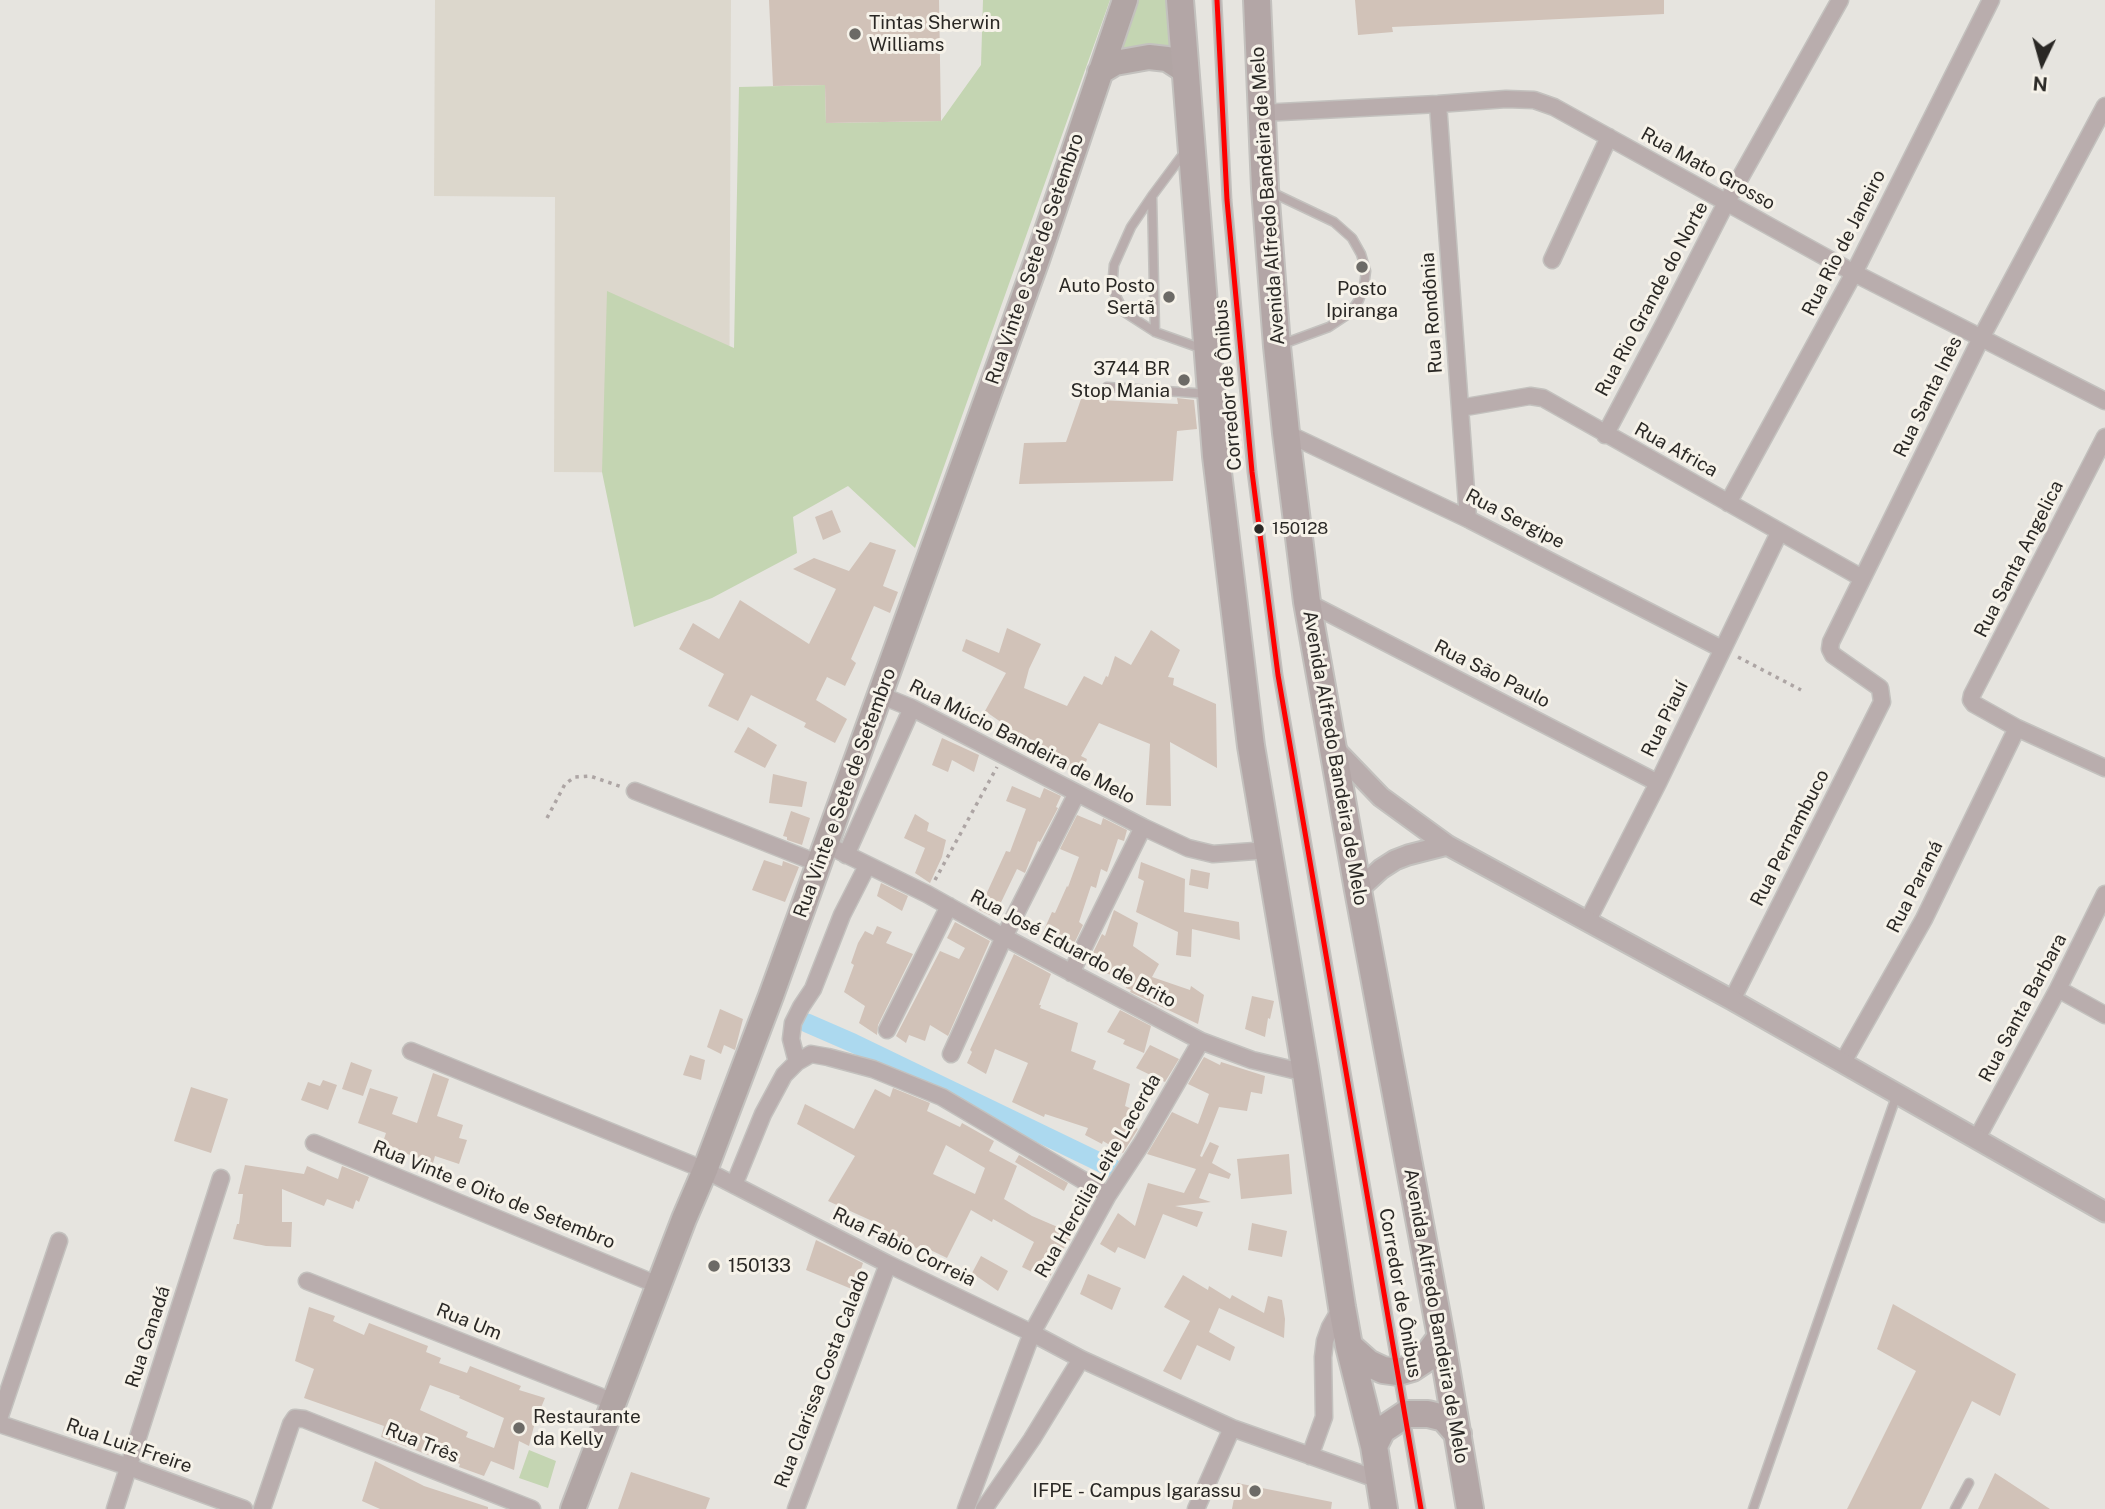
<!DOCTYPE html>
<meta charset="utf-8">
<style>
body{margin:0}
#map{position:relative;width:2105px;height:1509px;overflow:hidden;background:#e6e4df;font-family:"Public Sans",sans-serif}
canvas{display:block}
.north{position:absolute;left:2007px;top:28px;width:70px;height:70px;-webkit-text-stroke:5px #f6f2e9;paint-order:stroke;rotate:185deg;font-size:19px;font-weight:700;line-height:28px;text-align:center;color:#2a2825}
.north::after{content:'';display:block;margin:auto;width:24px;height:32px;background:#2a2825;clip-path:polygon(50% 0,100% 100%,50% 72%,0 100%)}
</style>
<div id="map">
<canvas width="2105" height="1509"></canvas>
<div class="north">N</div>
</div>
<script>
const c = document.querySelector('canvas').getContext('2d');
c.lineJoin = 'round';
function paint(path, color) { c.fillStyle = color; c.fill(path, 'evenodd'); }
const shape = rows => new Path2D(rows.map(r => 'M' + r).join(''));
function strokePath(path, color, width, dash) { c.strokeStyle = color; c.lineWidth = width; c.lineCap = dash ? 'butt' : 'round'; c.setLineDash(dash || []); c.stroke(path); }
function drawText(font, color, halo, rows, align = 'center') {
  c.font = font + ' "Public Sans",sans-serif'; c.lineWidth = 6; c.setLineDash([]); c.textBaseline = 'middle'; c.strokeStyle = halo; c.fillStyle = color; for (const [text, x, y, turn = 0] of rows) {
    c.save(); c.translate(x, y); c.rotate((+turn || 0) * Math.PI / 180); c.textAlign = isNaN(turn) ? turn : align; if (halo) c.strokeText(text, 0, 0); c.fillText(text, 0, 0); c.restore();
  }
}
const built = shape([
 [435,0,731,0,729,473,554,472,555,197,434,196]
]);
const green = shape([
 [983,0,1110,0,915,548,848,486,793,517,797,553,712,598,634,627,602,472,607,291,734,348,739,87,825,85,826,123,941,121,981,65],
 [1134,0,1170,0,1172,51,1116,58],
 [529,1450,556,1461,548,1488,519,1478]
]);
const canal = shape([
 [807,1023,853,1043,1118,1171]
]);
const building = shape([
 [769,0,939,0,941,121,826,123,825,85,773,86],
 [1355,0,1664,0,1664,14,1392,27,1393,32,1358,35],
 [1177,398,1194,400,1197,429,1177,431,1173,481,1019,484,1024,443,1066,442,1081,399,1178,404],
 [832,510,841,532,823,540,815,517],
 [870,542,896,550,883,586,898,592,890,613,874,606,851,659,856,663,845,686,827,677,816,700,847,719,835,743,804,727,806,723,751,695,738,721,708,706,724,674,679,649,693,623,719,639,740,600,809,644,836,589,793,569,814,558,849,571],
 [1007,628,1041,644,1029,669,1024,688,1067,706,1084,676,1102,685,1106,676,1108,677,1115,656,1131,665,1151,630,1180,650,1168,677,1174,678,1173,685,1216,704,1217,768,1170,742,1171,806,1146,805,1150,744,1099,723,1081,756,1087,759,1081,777,1057,764,1059,757,1019,732,1018,734,985,711,1006,673,962,651,966,639,999,653],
 [748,727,777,745,765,768,734,752],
 [942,738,979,755,974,772,952,760,948,772,932,765],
 [773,774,807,782,802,807,769,803],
 [1012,786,1040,798,1044,788,1061,796,1056,807,1058,808,1040,842,1038,841,1025,873,1017,869,994,917,979,910,1006,851,1010,852,1026,809,1006,801],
 [791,811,810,818,802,845,787,840,787,837,783,836],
 [915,814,929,823,927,831,946,840,942,857,930,883,915,873,925,848,904,838],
 [1077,815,1101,825,1103,818,1127,830,1124,841,1118,839,1107,872,1101,869,1096,888,1091,886,1079,922,1083,925,1072,948,1069,946,1066,952,1040,939,1052,912,1055,913,1067,886,1068,887,1079,857,1060,849],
 [764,860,782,866,783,861,799,867,785,902,752,890],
 [1141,862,1185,879,1184,912,1239,922,1240,940,1192,929,1191,957,1176,955,1178,932,1136,912,1144,881,1138,878],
 [1191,869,1210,873,1208,889,1189,885],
 [881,883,908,896,902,911,877,896],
 [1114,910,1138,923,1133,946,1159,964,1152,977,1190,990,1191,986,1204,995,1198,1024,1130,992,1131,990,1126,988,1128,982,1106,973,1107,970,1090,959,1102,934,1105,936],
 [955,922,990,941,948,1036,930,1025,925,1041,909,1035,906,1043,896,1036,940,951,959,959,965,948,947,938],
 [877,926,892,932,886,943,913,954,878,1025,877,1035,859,1023,865,1006,844,992,854,965,851,963,858,943,865,931,873,935],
 [1014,954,1051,974,1039,1005,1041,1005,1040,1008,1078,1023,1071,1051,1096,1061,1093,1069,1130,1084,1125,1106,1139,1112,1135,1127,1138,1129,1123,1153,1103,1141,1102,1144,1085,1135,1088,1128,1045,1114,1044,1117,1012,1102,1028,1063,995,1049,986,1074,967,1063,972,1052,970,1050],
 [1252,996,1274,1001,1270,1019,1268,1018,1265,1037,1245,1029],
 [720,1009,743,1019,735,1050,724,1045,721,1054,707,1047],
 [1120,1010,1151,1026,1144,1053,1123,1044,1125,1040,1107,1032],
 [1150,1045,1179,1059,1165,1082,1136,1068],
 [690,1055,705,1060,701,1080,683,1075],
 [1204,1057,1220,1065,1221,1062,1265,1076,1262,1094,1251,1092,1247,1111,1219,1107,1200,1156,1202,1157,1210,1142,1219,1146,1212,1163,1231,1174,1229,1179,1209,1173,1199,1198,1211,1202,1175,1206,1203,1212,1197,1227,1163,1214,1145,1259,1118,1247,1115,1253,1100,1244,1118,1213,1135,1226,1148,1183,1184,1193,1196,1169,1147,1154,1172,1112,1198,1124,1209,1094,1188,1084],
 [351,1062,372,1070,363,1096,342,1089],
 [433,1073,449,1079,437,1116,463,1125,459,1138,467,1140,459,1164,435,1156,433,1163,382,1145,386,1133,358,1123,370,1088,398,1097,392,1114,417,1123],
 [323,1080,337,1085,328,1110,301,1100,308,1082,320,1086],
 [191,1087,228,1099,211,1153,174,1141],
 [893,1088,930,1103,927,1111,960,1127,962,1123,994,1141,989,1151,1017,1166,1004,1199,1032,1216,1074,1234,1057,1258,1060,1259,1048,1280,1022,1267,1034,1242,993,1219,992,1222,971,1210,947,1258,920,1245,918,1249,879,1229,881,1225,828,1201,855,1156,797,1124,805,1104,854,1129,875,1089,890,1097],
 [946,1145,985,1168,975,1194,933,1174],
 [1289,1154,1292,1194,1241,1199,1237,1159],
 [1019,1155,1068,1183,1064,1191,1015,1162],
 [245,1165,304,1174,307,1166,338,1179,342,1166,369,1177,359,1202,356,1200,353,1209,327,1199,324,1206,282,1189,282,1222,292,1222,291,1247,266,1246,233,1239,237,1224,239,1224,243,1194,238,1194],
 [1252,1223,1287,1231,1282,1257,1248,1250],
 [816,1240,863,1263,854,1290,806,1270],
 [981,1256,1008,1271,998,1291,972,1273],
 [1088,1274,1121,1288,1112,1310,1080,1294],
 [1183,1275,1208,1290,1209,1286,1230,1299,1232,1295,1264,1313,1268,1296,1282,1300,1285,1319,1284,1338,1219,1308,1209,1332,1235,1347,1230,1361,1197,1345,1181,1380,1163,1371,1190,1321,1164,1307],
 [1893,1304,2016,1374,2000,1416,1972,1401,1921,1509,1847,1509,1916,1371,1877,1349],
 [309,1307,335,1316,333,1321,364,1335,369,1323,428,1346,426,1352,441,1358,439,1363,467,1373,470,1366,521,1386,519,1390,545,1398,535,1422,529,1446,519,1441,514,1470,491,1461,484,1476,459,1467,460,1464,432,1453,431,1456,381,1437,384,1426,304,1398,314,1369,295,1361],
 [430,1385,460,1396,459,1398,504,1418,494,1448,466,1437,468,1432,420,1410],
 [375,1461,424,1486,488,1507,488,1509,380,1509,362,1501],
 [631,1472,710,1498,706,1509,618,1509],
 [1995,1473,2050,1509,1978,1509],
 [1237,1483,1332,1502,1331,1509,1232,1509]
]);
const path = shape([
 [1738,657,1801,690],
 [547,818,565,784,575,777,590,776,622,787],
 [935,880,997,767]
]);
const service = shape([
 [1217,0,1227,200,1252,472,1278,675,1421,1509],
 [1184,153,1152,196,1131,227,1114,265,1112,288,1124,312,1155,332,1203,349],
 [1271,192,1334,222,1352,238,1361,254,1366,271,1364,286,1359,300,1350,313,1329,327,1280,345],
 [1152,196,1155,332],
 [1107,387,1209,394],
 [1753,1509,1897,1094],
 [1955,1509,1969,1483]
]);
const minor = shape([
 [1438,104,1468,519],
 [1261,113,1438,104,1506,99,1534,100,1554,107,1854,273,2105,401],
 [1552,260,1609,137],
 [1460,408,1530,396,1543,398,1862,578],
 [1286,433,1468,519,1722,649],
 [1605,435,1664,324,1726,203,1840,0],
 [2105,437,1972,695,1971,700,1974,704,2017,728,2105,768],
 [1728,503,1854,273,1991,0],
 [1307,602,1658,783],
 [880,695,912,708,1143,827,1188,848,1213,854,1269,850],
 [635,791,820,864],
 [827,845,927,894,1004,937,1201,1041,1252,1060,1306,1073],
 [846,855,912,708],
 [1587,922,1658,783,1779,533],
 [1071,973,1143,827],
 [2058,989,2105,1015],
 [1732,1000,1882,702,1880,688,1833,655,1830,649,1831,642,1981,338,2105,106],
 [887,1030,949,906],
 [411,1051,705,1170,888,1264,1032,1333,1081,1359,1232,1428,1379,1480],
 [951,1054,1004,937,1077,793],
 [797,1062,791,1039,793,1023,801,1007,813,989,842,915,867,866],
 [1843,1062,1924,919,2017,728],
 [1976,1140,2058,989,2105,894],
 [314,1143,658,1285],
 [734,1185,763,1114,784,1075,797,1062,811,1054,828,1057,873,1069,942,1097,1108,1195],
 [307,1281,614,1402],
 [0,1416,59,1241],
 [0,1424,129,1467,244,1509],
 [1310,1456,1324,1417,1323,1357,1325,1341,1330,1327,1341,1308],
 [115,1509,221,1178],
 [262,1509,291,1424,295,1418,304,1419,532,1509],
 [796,1509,888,1264],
 [966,1509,1032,1333,1108,1195,1142,1143,1201,1041],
 [984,1509,1032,1439,1081,1359],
 [1196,1509,1232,1428]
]);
const tertiary = shape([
 [1332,746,1381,797,1447,845,1732,1000,2105,1212],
 [1358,890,1381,869,1395,860,1408,855,1447,845]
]);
const primary = shape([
 [1100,72,1115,63,1149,57,1167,59,1184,70],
 [573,1509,684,1219,705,1170,771,996,1037,260,1125,0]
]);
const trunk = shape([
 [1180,0,1216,456,1251,746,1306,1073,1342,1307,1349,1346,1374,1446,1384,1509],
 [1257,0,1265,188,1277,346,1286,433,1307,602,1358,890,1441,1337,1470,1509],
 [1349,1346,1368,1363,1383,1370,1398,1372,1412,1368,1424,1360,1441,1337],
 [1374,1446,1382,1430,1406,1414,1428,1414,1444,1418,1458,1434]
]);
const bus1 = shape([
 [1217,0,1227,200,1252,472,1278,675,1421,1509]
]);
const markers = [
 [855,34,7,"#6c6a66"],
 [1362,267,7,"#6c6a66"],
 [1169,297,7,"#6c6a66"],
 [1184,380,7,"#6c6a66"],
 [1259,529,6,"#2a2825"],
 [714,1266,7,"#6c6a66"],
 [519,1428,7,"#6c6a66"],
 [1255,1491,7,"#6c6a66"]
];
const busNames = [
 ["150128",1272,529]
];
const poiNames = [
 ["Tintas Sherwin",869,23],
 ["Williams",869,45],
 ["Auto Posto",1155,286,"right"],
 ["Sertã",1155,308,"right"],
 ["Posto",1362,289,"center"],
 ["Ipiranga",1362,311,"center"],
 ["3744 BR",1170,369,"right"],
 ["Stop Mania",1170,391,"right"],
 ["150133",728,1266],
 ["Restaurante",533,1417],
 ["da Kelly",533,1439],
 ["IFPE - Campus Igarassu",1241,1491,"right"]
];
const streetNames = [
 ["Rua Mato Grosso",1708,169,29],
 ["Avenida Alfredo Bandeira de Melo",1268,196,-94],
 ["Rua Rio de Janeiro",1844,243,-63],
 ["Rua Vinte e Sete de Setembro",1035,259,-71],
 ["Rua Rio Grande do Norte",1652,299,-62],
 ["Rua Rondônia",1432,313,-94],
 ["Corredor de Ônibus",1228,385,-95],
 ["Rua Santa Inês",1928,397,-64],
 ["Rua Africa",1676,450,29],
 ["Rua Sergipe",1515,519,27],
 ["Rua Santa Angelica",2019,559,-63],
 ["Rua São Paulo",1492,674,27],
 ["Rua Piauí",1665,719,-64],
 ["Rua Múcio Bandeira de Melo",1022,742,27],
 ["Avenida Alfredo Bandeira de Melo",1335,758,80],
 ["Rua Vinte e Sete de Setembro",845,793,-70],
 ["Rua Pernambuco",1790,838,-63],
 ["Rua Paraná",1915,887,-63],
 ["Rua José Eduardo de Brito",1073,949,28],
 ["Rua Santa Barbara",2023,1008,-62],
 ["Rua Hercilia Leite Lacerda",1098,1176,-60],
 ["Rua Vinte e Oito de Setembro",494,1195,22],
 ["Rua Fabio Correia",904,1247,26],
 ["Corredor de Ônibus",1400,1293,80],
 ["Avenida Alfredo Bandeira de Melo",1436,1316,80],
 ["Rua Um",469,1322,22],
 ["Rua Canadá",148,1337,-72],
 ["Rua Clarissa Costa Calado",822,1379,-69],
 ["Rua Três",422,1443,22],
 ["Rua Luiz Freire",129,1446,19]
];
paint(built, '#dcd7cc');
paint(green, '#c4d5b2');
strokePath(canal, '#acd9ef', 19);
paint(building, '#d1c2b8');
strokePath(service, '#c3c1be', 11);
strokePath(minor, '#c3c1be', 19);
strokePath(tertiary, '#c3c1be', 23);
strokePath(primary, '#c3c1be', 28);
strokePath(trunk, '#c3c1be', 30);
strokePath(path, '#ada5a4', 3.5, [3.5, 5]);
strokePath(service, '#b9adad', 8);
strokePath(minor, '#b9adad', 16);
strokePath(tertiary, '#b9adad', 19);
strokePath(primary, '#b1a5a4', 24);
strokePath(trunk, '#b3a6a6', 26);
strokePath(bus1, '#f00', 5);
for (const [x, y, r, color] of markers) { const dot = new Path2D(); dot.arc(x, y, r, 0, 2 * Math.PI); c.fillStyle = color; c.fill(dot); strokePath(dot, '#f6f2e9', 2.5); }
drawText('17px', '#2a2825', '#f6f2e9', busNames, 'left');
drawText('19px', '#2a2825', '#f6f2e9', poiNames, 'left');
drawText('19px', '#2a2825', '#f6f2e9', streetNames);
</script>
